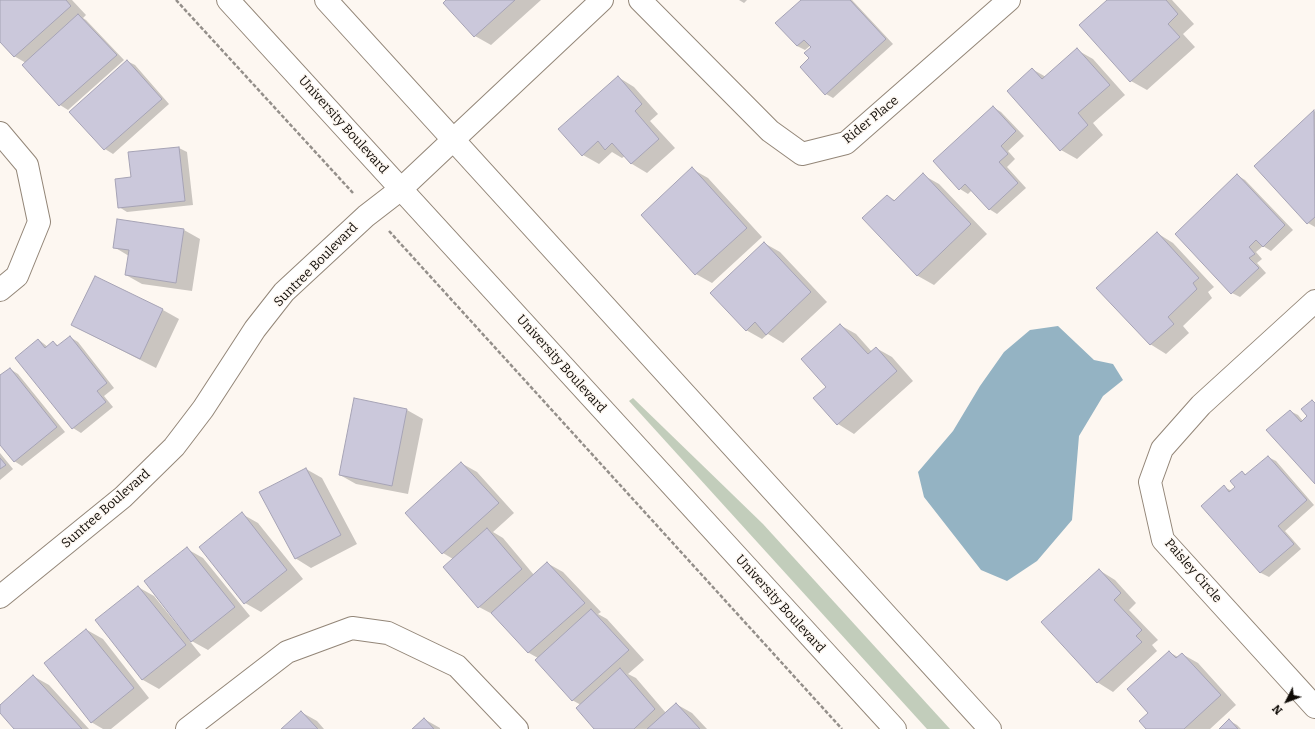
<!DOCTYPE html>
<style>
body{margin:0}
#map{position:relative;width:1315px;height:729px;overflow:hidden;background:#fdf7f1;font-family:Bitter,serif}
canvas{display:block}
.north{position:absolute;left:1267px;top:681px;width:40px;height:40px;-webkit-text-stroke:3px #fdf7f1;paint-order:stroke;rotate:228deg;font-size:11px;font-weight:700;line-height:16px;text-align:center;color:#0f0b06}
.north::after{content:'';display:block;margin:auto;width:14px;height:18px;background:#0f0b06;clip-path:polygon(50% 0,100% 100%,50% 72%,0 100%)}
</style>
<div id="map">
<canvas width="1315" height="729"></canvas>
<div class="north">N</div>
</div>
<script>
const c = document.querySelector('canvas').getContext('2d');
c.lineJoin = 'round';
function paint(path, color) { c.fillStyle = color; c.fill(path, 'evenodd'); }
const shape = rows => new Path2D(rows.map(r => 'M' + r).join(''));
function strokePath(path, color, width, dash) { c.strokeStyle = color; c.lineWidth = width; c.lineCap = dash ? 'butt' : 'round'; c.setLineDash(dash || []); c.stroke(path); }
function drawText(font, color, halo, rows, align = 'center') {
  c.font = font + ' Bitter,serif'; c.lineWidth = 3; c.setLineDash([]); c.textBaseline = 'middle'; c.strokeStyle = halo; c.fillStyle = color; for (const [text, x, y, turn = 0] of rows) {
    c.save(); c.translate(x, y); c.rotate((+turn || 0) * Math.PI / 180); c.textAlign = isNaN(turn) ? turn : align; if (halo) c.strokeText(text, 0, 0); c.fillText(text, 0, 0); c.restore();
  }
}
const green = shape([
 [633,398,763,524,950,729,927,729,629,401]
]);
const water = shape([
 [1058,326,1094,360,1113,364,1123,380,1103,396,1079,436,1072,520,1037,561,1007,581,981,570,924,497,918,472,953,431,980,386,1004,352,1030,330]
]);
const shadow = shape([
 [0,0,72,0,86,15,83,18,86,20,124,60,68,110,60,105,24,65,26,63,14,56,0,40],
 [447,0,541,0,491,45,475,36],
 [739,0,747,0,744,3],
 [802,0,852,0,893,44,833,98,826,94,811,58,812,47,811,45,805,50,797,46],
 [1109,0,1172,0,1194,24,1183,34,1195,47,1147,90,1131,81],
 [1077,50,1093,59,1125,95,1093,123,1103,135,1077,159,1061,150,1032,69,1046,77],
 [127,61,135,65,169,104,113,154,105,149],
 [618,77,634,87,658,114,650,121,675,148,647,173,632,164,625,156,622,158,612,152,599,164,583,155],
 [993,107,1001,112,1024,136,1008,151,1015,159,1007,167,1026,188,997,214,989,209,972,190,968,194,960,189],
 [1315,111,1315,227,1308,223,1255,166],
 [179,148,187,152,193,205,127,212,119,207,132,178,129,153],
 [692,169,708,178,762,237,712,283,696,274],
 [923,175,939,184,987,234,934,285,918,276,864,218,888,196,896,201],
 [1237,175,1245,180,1293,230,1271,251,1263,246,1256,252,1262,259,1257,263,1266,273,1240,297,1232,293],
 [184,230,200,239,192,291,142,284,126,275,129,256,114,247],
 [1157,233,1173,243,1214,287,1208,292,1212,298,1183,326,1189,333,1166,354,1150,344],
 [764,243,780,252,827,302,783,343,768,334,762,339,746,330],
 [96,277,163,310,179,319,156,368,72,325],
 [840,325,856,334,872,352,876,348,892,357,913,381,854,434,838,424,827,387],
 [70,337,78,342,114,388,104,396,113,407,81,433,73,428,39,340,48,347,53,342,59,346],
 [10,369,18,374,65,432,22,466,14,461,0,443,0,377],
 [1312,401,1315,403,1315,483,1290,411,1298,415,1303,421,1309,416],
 [407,410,423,419,408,494,356,484,340,475],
 [0,453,13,469,0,480],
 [1268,457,1276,461,1314,505,1285,531,1301,549,1269,577,1261,573,1202,506,1224,487,1232,491,1236,487,1242,472,1247,475],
 [461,463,477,472,514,513,493,532,503,538,534,575,547,563,563,572,601,612,598,614,607,619,644,660,628,674,636,678,666,713,676,704,692,713,707,729,596,729,581,705,572,700,538,658,529,653,496,616,479,607,444,568,453,559,443,553],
 [306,469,322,478,357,544,311,568,295,558],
 [242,514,258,523,303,579,261,612,245,603],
 [187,549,203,558,250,616,208,650,188,639,201,655,159,689,143,680,96,620,138,587,154,596,183,632,184,631],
 [1099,570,1115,580,1136,603,1129,610,1158,640,1152,645,1157,651,1113,692,1097,682],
 [87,630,103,639,149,698,111,729,103,729,91,722],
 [1169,652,1178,657,1182,654,1198,663,1236,705,1210,729,1148,729,1150,713],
 [33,676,49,685,89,729,16,729,0,711,0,706],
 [301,712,317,721,324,729,282,729],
 [424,719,440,728,440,729,413,729],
 [1230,721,1237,725,1241,729,1220,729]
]);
const building = shape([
 [0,0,66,0,71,6,14,57,0,42,0,0],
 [446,0,515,0,474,37,443,3,446,0],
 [801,0,850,0,886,39,825,95,800,67,809,58,804,53,811,47,804,40,797,46,775,23,801,0],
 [1107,0,1166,0,1178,14,1168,24,1180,37,1130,82,1079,25,1107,0],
 [78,14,117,55,59,106,22,65,78,14],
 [1077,48,1110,85,1078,113,1088,125,1060,151,1007,91,1032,68,1042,79,1077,48],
 [127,60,162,99,104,150,69,112,127,60],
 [618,76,642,104,635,111,659,139,631,164,612,143,605,150,598,141,582,156,558,129,618,76],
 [993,106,1016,131,1001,146,1008,154,999,162,1018,183,989,210,965,184,959,190,933,161,993,106],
 [1314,110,1315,217,1307,224,1254,166,1314,110],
 [179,147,185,201,118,208,115,179,131,177,128,152,179,147],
 [692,167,747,228,695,275,641,215,692,167],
 [923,173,971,224,917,276,862,218,887,195,894,201,923,173],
 [1237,174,1285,225,1263,247,1256,240,1249,247,1255,254,1249,258,1259,268,1231,294,1175,234,1237,174],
 [117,219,184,229,176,283,125,275,129,250,113,248,117,219],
 [1157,232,1199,278,1193,283,1197,289,1168,317,1174,324,1150,345,1096,288,1157,232],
 [764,242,811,292,766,335,755,322,746,331,710,293,764,242],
 [95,276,163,309,140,359,71,325,95,276],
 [840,324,868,354,876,347,897,371,837,425,813,398,826,387,801,359,840,324],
 [70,336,107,383,97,391,106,402,72,429,15,358,38,339,45,348,53,341,57,346,70,336],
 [10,368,57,427,14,462,0,445,0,375,10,368],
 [354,398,407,409,392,486,339,475,354,398],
 [1312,400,1315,403,1315,484,1266,430,1290,410,1301,422,1307,416,1301,409,1312,400],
 [1268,456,1307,500,1278,526,1294,544,1260,573,1201,506,1224,485,1229,492,1235,487,1230,481,1242,471,1245,475,1268,456],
 [0,458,6,465,0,469,0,458],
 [461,462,499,503,442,554,405,513,461,462],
 [306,468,341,535,295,559,259,492,306,468],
 [242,512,287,570,244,604,199,547,242,512],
 [487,528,522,569,478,608,443,567,487,528],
 [187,547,235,607,191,642,144,581,187,547],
 [547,562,585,603,528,653,491,613,547,562],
 [1099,569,1121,593,1114,600,1142,630,1136,636,1142,642,1097,683,1041,622,1099,569],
 [138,586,186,645,142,680,95,620,138,586],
 [591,609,629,650,572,701,535,660,591,609],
 [86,629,134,688,91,723,44,663,86,629],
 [1169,651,1176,658,1182,653,1221,695,1184,729,1146,729,1139,721,1148,713,1127,689,1169,651],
 [620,668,655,709,634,729,594,729,576,708,620,668],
 [33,675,82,729,14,729,0,713,0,705,33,675],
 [676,703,700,729,647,729,676,703],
 [301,711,318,729,281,729,301,711],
 [424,718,434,729,412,729,424,718],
 [1229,719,1238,729,1219,729,1229,719]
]);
const path = shape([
 [176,0,353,193],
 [389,231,842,729]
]);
const minor = shape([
 [640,0,770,131,802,154,846,143,1009,0],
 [0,133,27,165,39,222,17,276,0,290],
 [453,140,602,0],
 [1315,301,1201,405,1162,449,1150,482,1163,540,1315,707],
 [187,729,287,652,352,628,388,633,457,666,517,729]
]);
const tertiary = shape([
 [0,597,123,497,174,447,203,409,255,329,284,292,366,216,401,189,453,140]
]);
const primary = shape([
 [228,0,895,729],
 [326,0,990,729]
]);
const streetNames = [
 ["Rider Place",871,120,-39],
 ["University Boulevard",343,125,48],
 ["Suntree Boulevard",316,265,-45],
 ["University Boulevard",561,364,48],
 ["Suntree Boulevard",106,509,-41],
 ["Paisley Circle",1193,571,49],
 ["University Boulevard",780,604,48]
];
paint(green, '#c2cdbb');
paint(water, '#94b3c3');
paint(shadow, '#0003');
paint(building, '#cbc8db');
strokePath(building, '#a6a3b5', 1);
strokePath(minor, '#938678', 24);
strokePath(tertiary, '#938678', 24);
strokePath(primary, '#938678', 24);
strokePath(path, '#948f8a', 2.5, [4, 2]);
strokePath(minor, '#fff', 22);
strokePath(tertiary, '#fff', 22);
strokePath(primary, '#fff', 22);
drawText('13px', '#0f0b06', '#fdf7f1', streetNames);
</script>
